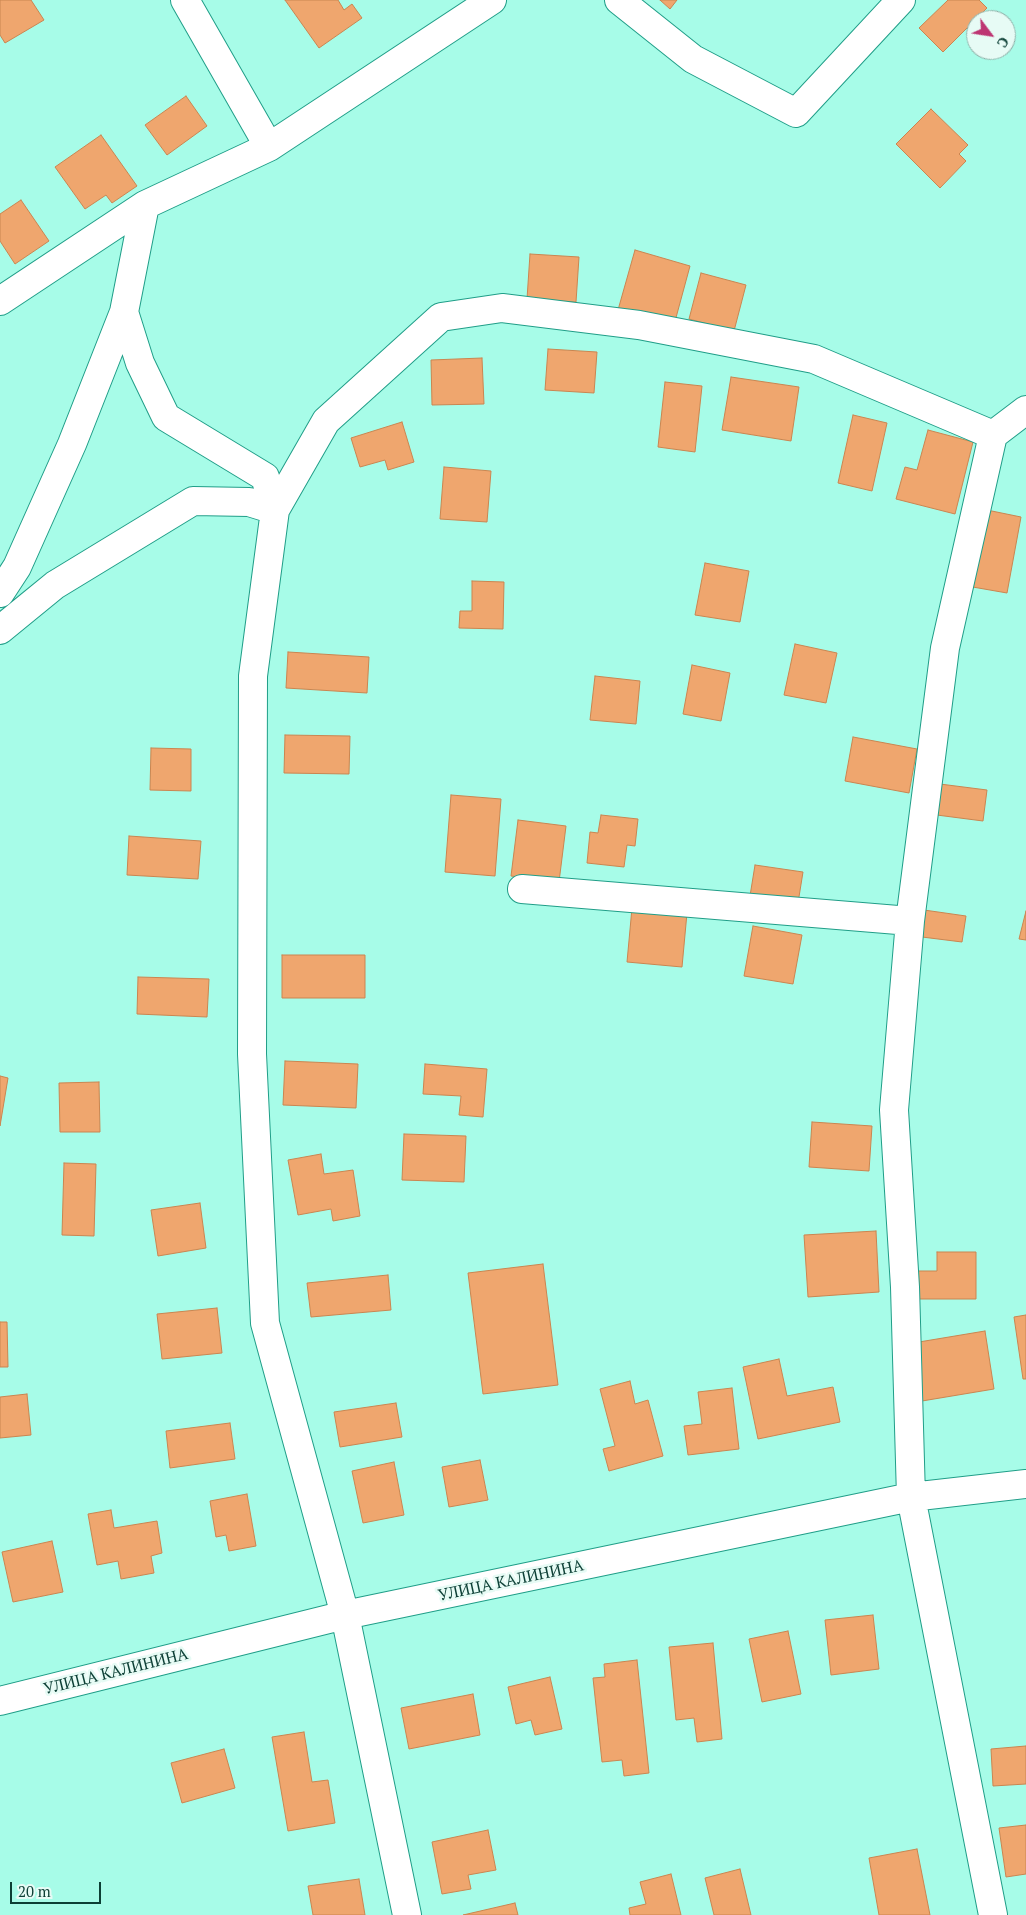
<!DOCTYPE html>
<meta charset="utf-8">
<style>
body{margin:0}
#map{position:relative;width:1026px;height:1915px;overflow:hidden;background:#a7fce8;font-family:"PT Serif",serif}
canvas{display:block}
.north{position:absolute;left:966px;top:10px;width:50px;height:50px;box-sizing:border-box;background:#e7fbf5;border:1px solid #8fb0a8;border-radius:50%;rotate:121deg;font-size:14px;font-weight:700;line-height:20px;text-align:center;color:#0c3f35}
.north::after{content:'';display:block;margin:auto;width:18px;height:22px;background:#bd3572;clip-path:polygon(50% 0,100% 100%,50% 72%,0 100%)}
.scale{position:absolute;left:10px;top:1882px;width:91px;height:22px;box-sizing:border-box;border:2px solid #0c3f35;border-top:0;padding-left:6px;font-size:15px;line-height:18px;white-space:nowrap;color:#0c3f35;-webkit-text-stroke:4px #e7fbf5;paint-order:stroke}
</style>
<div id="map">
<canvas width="1026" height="1915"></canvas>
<div class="north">С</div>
<div class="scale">20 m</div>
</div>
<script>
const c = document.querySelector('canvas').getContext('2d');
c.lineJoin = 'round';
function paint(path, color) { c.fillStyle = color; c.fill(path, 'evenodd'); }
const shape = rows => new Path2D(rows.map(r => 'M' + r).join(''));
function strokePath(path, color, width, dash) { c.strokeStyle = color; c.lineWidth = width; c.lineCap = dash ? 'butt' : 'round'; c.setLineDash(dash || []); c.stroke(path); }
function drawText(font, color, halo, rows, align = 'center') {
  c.font = font + ' "PT Serif",serif'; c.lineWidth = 5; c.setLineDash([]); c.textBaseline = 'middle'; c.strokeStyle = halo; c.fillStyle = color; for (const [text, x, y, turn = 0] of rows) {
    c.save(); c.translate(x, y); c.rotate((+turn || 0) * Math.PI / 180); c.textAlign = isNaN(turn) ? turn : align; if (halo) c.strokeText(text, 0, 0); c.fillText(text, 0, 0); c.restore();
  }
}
const building = shape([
 [0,0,31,0,44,20,5,43,0,35,0,0],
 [285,0,338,0,344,10,352,4,362,18,319,48,285,0],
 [660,0,677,0,670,9,660,0],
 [948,0,979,0,987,8,943,52,919,28,948,0],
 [186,96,207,126,167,155,145,125,186,96],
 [931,109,968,145,959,154,966,161,940,188,896,144,931,109],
 [101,135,137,186,112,203,106,195,85,209,55,167,101,135],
 [21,200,49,241,15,264,0,241,0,214,21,200],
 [635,250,690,266,674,325,618,310,635,250],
 [530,254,579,257,576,302,527,299,530,254],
 [701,273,746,285,734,331,689,319,701,273],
 [548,349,597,352,594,393,545,390,548,349],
 [482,358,484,404,432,405,431,360,482,358],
 [731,377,799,387,791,441,722,430,731,377],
 [665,382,702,386,695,452,658,447,665,382],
 [853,415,887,423,872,491,838,483,853,415],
 [402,422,414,462,388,470,385,460,360,467,351,438,402,422],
 [928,430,973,442,955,514,896,499,905,467,917,470,928,430],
 [444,467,491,471,487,522,440,519,444,467],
 [982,509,1021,517,1007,593,967,586,982,509],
 [705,563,749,571,740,622,695,615,705,563],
 [472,581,504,582,503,629,459,628,460,611,472,611,472,581],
 [795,644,837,653,826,703,784,695,795,644],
 [288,652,369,657,367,693,286,688,288,652],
 [692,665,730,673,721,721,683,714,692,665],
 [595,676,640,681,636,724,590,720,595,676],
 [285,735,350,736,349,774,284,773,285,735],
 [853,737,917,749,909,793,845,781,853,737],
 [151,748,191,749,191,791,150,790,151,748],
 [932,783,987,790,983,821,929,814,932,783],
 [451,795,501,799,495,876,445,872,451,795],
 [601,815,638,819,635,846,627,845,624,867,587,863,590,832,598,833,601,815],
 [518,820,566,826,559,882,511,876,518,820],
 [129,836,201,841,198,879,127,875,129,836],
 [755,865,803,872,798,903,750,896,755,865],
 [632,908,687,913,682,967,627,962,632,908],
 [917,909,966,916,962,942,914,936,917,909],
 [1026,911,1026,940,1019,939,1026,911],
 [753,926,802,935,793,984,744,976,753,926],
 [282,955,365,955,365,998,282,998,282,955],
 [138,977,209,979,207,1017,137,1014,138,977],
 [285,1061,358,1064,356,1108,283,1105,285,1061],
 [425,1064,487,1069,483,1117,459,1115,461,1096,423,1094,425,1064],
 [0,1076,8,1078,0,1126,0,1076],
 [99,1082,100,1132,60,1132,59,1083,99,1082],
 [812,1122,872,1126,869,1171,809,1167,812,1122],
 [404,1134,466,1136,464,1182,402,1180,404,1134],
 [321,1154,324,1174,353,1170,360,1216,333,1221,331,1209,298,1215,288,1160,321,1154],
 [64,1163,96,1164,94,1236,62,1235,64,1163],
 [200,1203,206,1248,158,1256,151,1210,200,1203],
 [876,1231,879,1292,808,1297,804,1235,876,1231],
 [937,1252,976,1252,976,1299,911,1299,911,1271,937,1271,937,1252],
 [543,1264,558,1385,483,1394,468,1273,543,1264],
 [388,1275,391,1310,311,1317,307,1283,388,1275],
 [217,1308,222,1353,162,1359,157,1314,217,1308],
 [1026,1315,1026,1379,1023,1379,1014,1317,1026,1315],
 [0,1322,7,1322,8,1367,0,1367,0,1322],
 [985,1331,994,1389,922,1401,913,1343,985,1331],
 [779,1359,787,1396,833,1387,840,1422,758,1439,743,1367,779,1359],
 [630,1381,635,1404,648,1400,663,1456,609,1471,603,1449,615,1446,600,1389,630,1381],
 [732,1388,739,1449,688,1455,684,1426,702,1424,698,1392,732,1388],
 [27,1394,31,1435,0,1438,0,1397,27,1394],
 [396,1403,402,1437,340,1447,334,1412,396,1403],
 [230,1423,235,1459,170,1468,166,1431,230,1423],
 [480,1460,488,1500,449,1507,442,1467,480,1460],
 [394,1462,404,1515,363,1523,352,1471,394,1462],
 [247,1494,256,1546,229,1551,226,1535,216,1537,210,1501,247,1494],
 [111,1510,114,1528,157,1521,162,1553,151,1556,154,1573,121,1579,118,1561,97,1565,88,1514,111,1510],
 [52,1541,63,1592,13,1602,2,1552,52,1541],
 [873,1615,879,1669,831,1675,825,1620,873,1615],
 [788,1631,801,1694,762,1702,749,1639,788,1631],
 [713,1643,722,1739,697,1742,694,1718,676,1720,669,1647,713,1643],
 [637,1660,649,1773,624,1776,622,1760,602,1762,593,1678,605,1677,604,1664,637,1660],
 [550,1677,562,1729,535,1735,531,1720,516,1724,508,1687,550,1677],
 [473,1694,480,1735,409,1749,401,1708,473,1694],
 [304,1732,312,1782,328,1780,335,1823,288,1831,272,1737,304,1732],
 [1026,1746,1026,1784,993,1786,991,1749,1026,1746],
 [224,1749,235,1788,182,1803,171,1763,224,1749],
 [1026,1825,1026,1874,1006,1877,999,1828,1026,1825],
 [488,1830,496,1870,468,1875,471,1889,442,1894,432,1842,488,1830],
 [917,1849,930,1915,879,1915,869,1858,917,1849],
 [740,1869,751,1915,714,1915,705,1878,740,1869],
 [671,1874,681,1915,630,1915,629,1908,646,1904,640,1882,671,1874],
 [359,1879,365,1915,313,1915,308,1886,359,1879],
 [515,1903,518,1915,463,1915,515,1903]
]);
const minor = shape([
 [185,0,269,147],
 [619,0,693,59,796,113,901,0],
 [0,301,145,205,269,147,492,0],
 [993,435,1026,410],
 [0,593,17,567,72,444,124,312,145,205],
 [0,630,55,585,193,501,249,502,275,510,265,477,166,417,140,363,124,312],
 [522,889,910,921],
 [0,1701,345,1615,911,1497,1026,1484],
 [407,1915,345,1615,265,1323,252,1054,253,676,275,510,326,421,441,317,502,308,639,325,814,359,993,435,945,648,910,921,894,1110,905,1287,911,1497,993,1915]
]);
const streetNames = [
 ["УЛИЦА КАЛИНИНА",511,1581,-12],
 ["УЛИЦА КАЛИНИНА",116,1672,-14]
];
paint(building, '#efa66e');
strokePath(building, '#ca8550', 1);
strokePath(minor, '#209e88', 30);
strokePath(minor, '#fff', 28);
drawText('16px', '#0c3f35', '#e7fbf5', streetNames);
</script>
